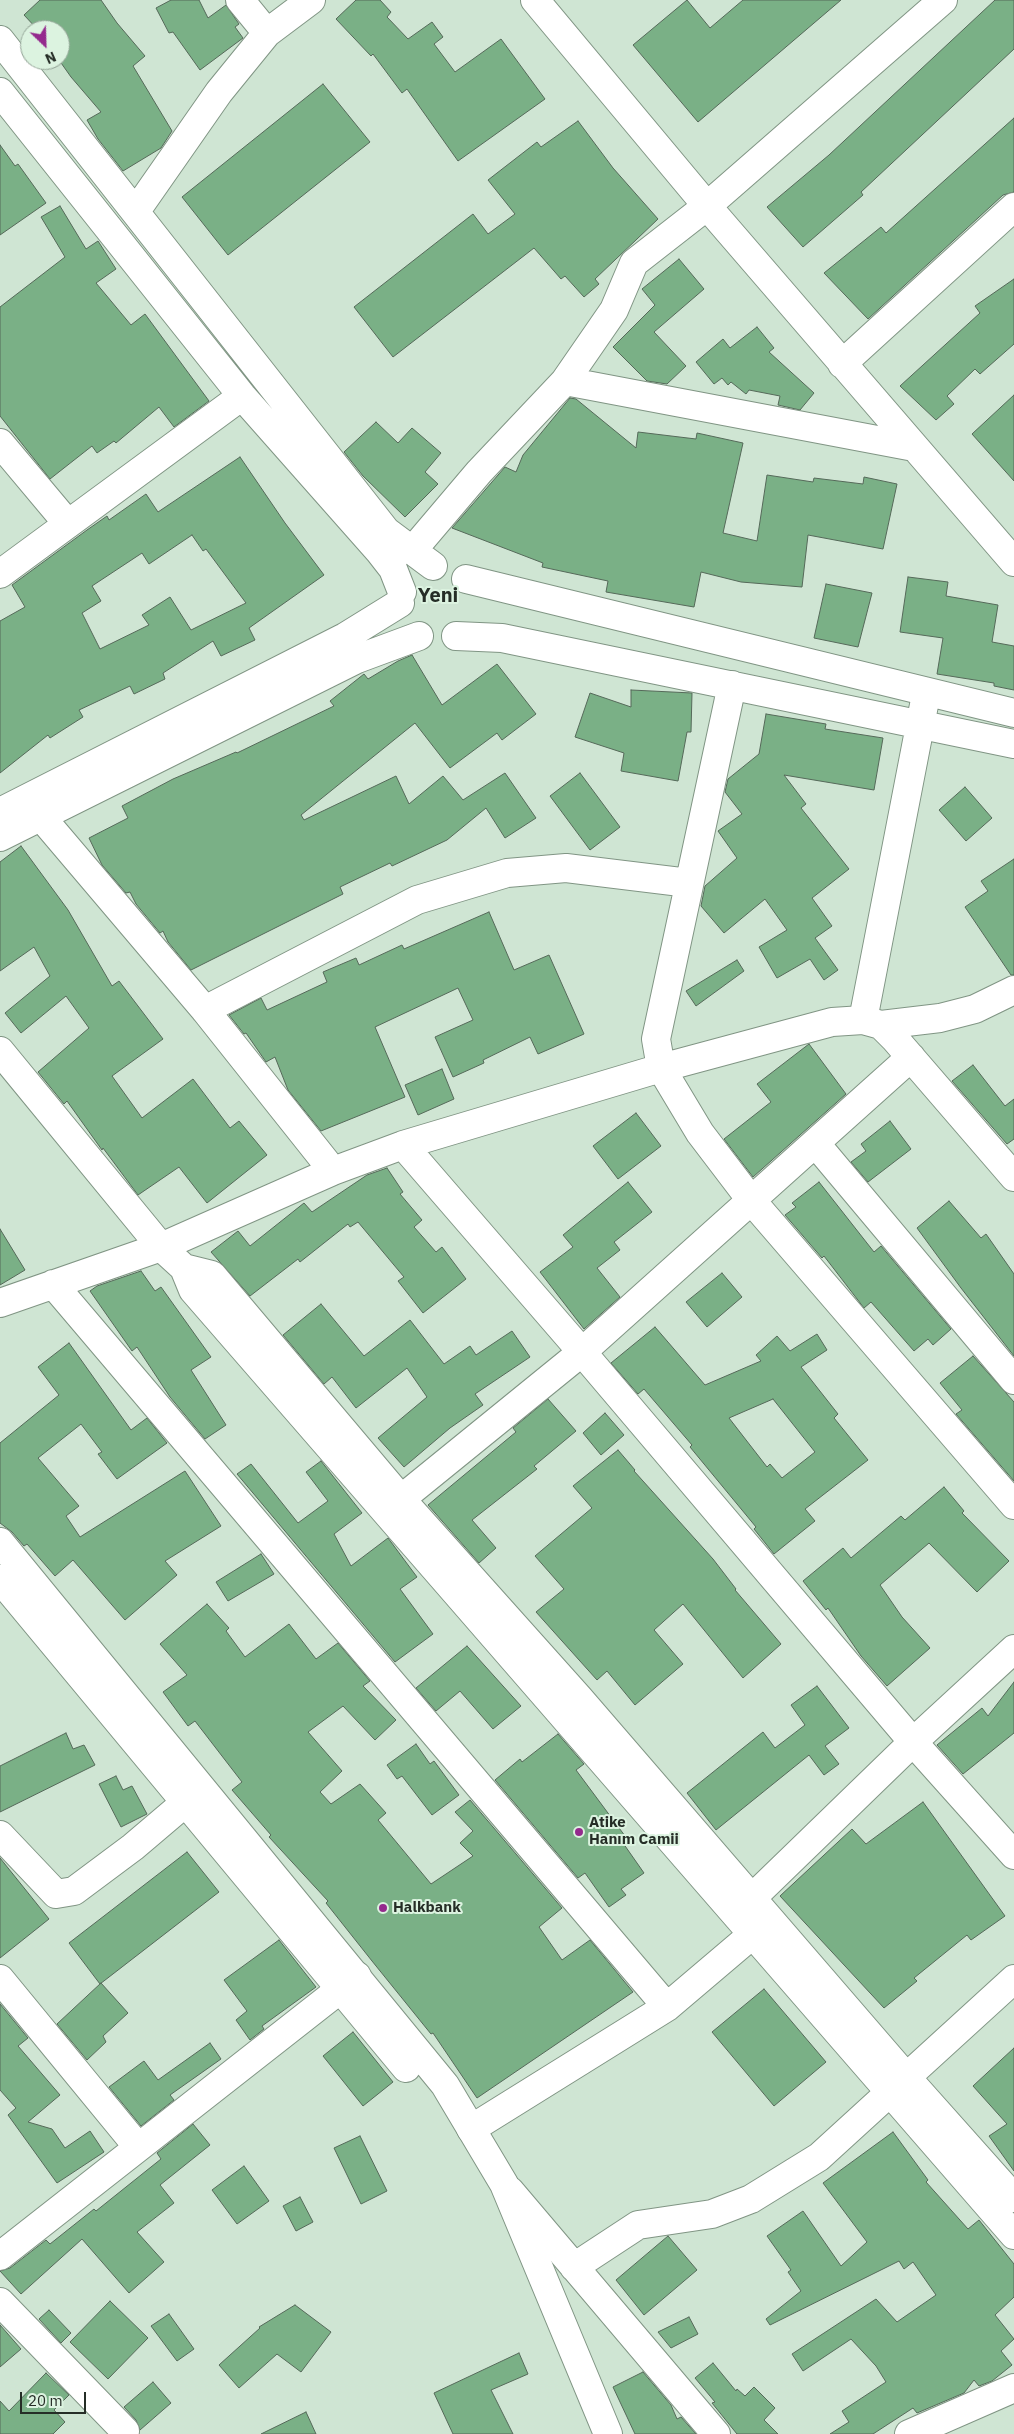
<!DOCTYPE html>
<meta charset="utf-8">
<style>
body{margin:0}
#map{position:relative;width:1014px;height:2434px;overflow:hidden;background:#cfe5d3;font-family:"IBM Plex Sans",sans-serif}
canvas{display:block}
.north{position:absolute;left:20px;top:20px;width:50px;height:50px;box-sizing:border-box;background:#dcf3e0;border:1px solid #93a496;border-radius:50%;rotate:156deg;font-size:14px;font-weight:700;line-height:20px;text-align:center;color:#252d26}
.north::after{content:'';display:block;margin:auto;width:18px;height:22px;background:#942a8d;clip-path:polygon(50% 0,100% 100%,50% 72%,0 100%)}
.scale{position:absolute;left:20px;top:2392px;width:66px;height:22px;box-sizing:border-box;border:2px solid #252d26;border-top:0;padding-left:6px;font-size:15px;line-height:18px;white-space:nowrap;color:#252d26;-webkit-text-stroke:4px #dcf3e0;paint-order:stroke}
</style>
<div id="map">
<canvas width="1014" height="2434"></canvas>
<div class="north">N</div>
<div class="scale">20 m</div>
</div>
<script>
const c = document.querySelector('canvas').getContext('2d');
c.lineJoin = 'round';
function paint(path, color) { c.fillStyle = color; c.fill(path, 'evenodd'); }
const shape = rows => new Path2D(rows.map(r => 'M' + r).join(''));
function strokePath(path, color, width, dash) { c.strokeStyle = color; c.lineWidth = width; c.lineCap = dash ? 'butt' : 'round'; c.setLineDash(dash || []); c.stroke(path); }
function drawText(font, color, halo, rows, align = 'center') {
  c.font = font + ' "IBM Plex Sans",sans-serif'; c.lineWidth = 4; c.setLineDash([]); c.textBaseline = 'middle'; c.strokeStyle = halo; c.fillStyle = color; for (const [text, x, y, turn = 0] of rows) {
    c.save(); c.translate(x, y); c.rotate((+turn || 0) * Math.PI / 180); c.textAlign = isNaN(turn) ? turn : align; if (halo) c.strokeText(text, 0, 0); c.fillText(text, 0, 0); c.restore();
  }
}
const building = shape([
 [40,0,101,0,117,23,145,56,133,66,172,131,161,148,123,171,98,139,87,120,101,112,71,77,59,60,60,30,38,30,24,15,40,0],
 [171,0,199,0,208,18,226,5,239,24,235,27,243,38,200,70,173,32,169,33,156,8,171,0],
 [356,0,380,0,391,12,387,17,408,39,432,22,443,37,434,44,455,72,501,39,545,99,458,161,407,89,402,93,373,54,371,56,336,19,356,0],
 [687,0,710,28,743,0,841,0,698,122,633,45,687,0],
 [995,0,1014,0,1014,49,861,192,863,195,803,247,767,207,829,155,995,0],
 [323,84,370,142,228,255,182,197,323,84],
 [1014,118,1014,192,1003,195,868,319,824,273,881,227,886,233,1014,118],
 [578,121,613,168,658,219,595,279,599,284,584,297,565,276,561,279,534,248,393,357,354,307,473,214,488,234,515,214,488,180,537,142,541,147,578,121],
 [0,145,15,166,18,164,46,203,0,235,0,145],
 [60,206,86,249,98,241,116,269,96,283,131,325,145,314,209,401,174,427,159,407,116,443,114,441,97,453,92,446,50,479,0,416,0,307,65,257,41,217,60,206],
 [679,259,704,289,654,332,686,366,667,384,647,381,613,347,655,305,642,289,679,259],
 [1014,279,1014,344,980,374,975,369,947,396,954,404,936,420,900,386,980,313,975,306,1014,279],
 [757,327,774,348,769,352,814,393,800,410,778,405,780,396,749,390,746,394,731,382,728,385,722,378,714,384,696,362,723,339,730,348,757,327],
 [1014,395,1014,481,972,434,1014,395],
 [570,398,576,399,636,448,638,432,696,439,697,433,743,443,723,533,757,541,767,475,813,482,814,478,863,484,864,477,897,484,883,549,808,535,802,587,741,582,701,572,694,607,606,592,608,581,542,567,543,563,452,528,505,467,516,472,523,455,570,398],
 [376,422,398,443,412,428,441,453,425,472,438,484,405,517,363,476,344,452,376,422],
 [240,457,285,523,324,575,249,628,255,640,221,656,213,641,163,673,165,679,134,694,130,686,79,710,83,717,50,738,48,735,0,773,0,621,25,607,12,585,87,530,107,516,109,520,146,494,158,512,240,457],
 [192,535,203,551,206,549,246,603,191,630,170,597,142,615,149,625,100,649,82,613,101,601,92,586,142,553,149,564,192,535],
 [908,577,948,582,946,596,998,605,992,642,1014,646,1014,690,994,686,994,683,937,674,943,638,900,632,908,577],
 [826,584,872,593,858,647,814,638,826,584],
 [412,655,442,705,497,664,536,714,502,740,497,733,450,768,415,723,301,815,304,820,396,776,409,804,443,776,463,800,505,773,536,818,505,838,486,808,447,840,392,866,390,863,340,887,343,894,191,970,168,942,163,931,160,933,136,904,130,892,126,893,102,865,89,838,128,818,122,806,173,779,236,752,237,753,334,706,330,701,364,674,368,679,398,661,412,655],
 [631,690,692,693,691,732,687,732,678,781,621,771,624,753,575,737,590,693,631,707,631,690],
 [766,714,826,724,825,729,883,738,874,790,784,775,806,804,801,808,849,869,812,898,832,926,815,938,838,970,824,980,810,959,777,978,759,947,787,930,765,899,724,933,701,906,705,886,737,858,718,831,742,814,725,792,728,779,759,754,766,714],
 [580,773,620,827,590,850,550,796,580,773],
 [965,787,992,818,966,841,939,810,965,787],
 [21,846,68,910,112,986,119,981,163,1039,112,1076,142,1118,193,1079,230,1128,239,1121,267,1155,207,1203,179,1167,138,1195,103,1148,102,1150,67,1101,64,1104,38,1072,89,1028,66,996,21,1033,5,1013,50,976,34,947,0,971,0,862,21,846],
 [1014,859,1014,975,1011,975,965,907,988,891,981,881,1014,859],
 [489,912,514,970,549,955,584,1034,538,1054,530,1037,483,1060,484,1063,453,1077,435,1037,473,1020,458,988,375,1027,405,1097,321,1131,288,1090,275,1057,266,1062,246,1033,244,1034,229,1015,261,998,267,1010,327,982,323,972,356,958,359,965,402,945,404,949,489,912],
 [737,960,744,971,696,1006,686,991,737,960],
 [809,1044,846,1094,753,1177,724,1139,771,1102,757,1084,809,1044],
 [973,1065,1005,1106,1014,1099,1014,1139,1007,1144,952,1081,973,1065],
 [442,1069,454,1099,418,1115,405,1085,442,1069],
 [636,1113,661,1146,618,1179,593,1146,636,1113],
 [890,1121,911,1149,868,1182,851,1162,866,1151,861,1144,890,1121],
 [387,1168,403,1192,400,1194,422,1220,414,1227,436,1252,442,1247,466,1279,423,1313,398,1281,404,1277,358,1222,350,1227,348,1224,300,1262,298,1259,250,1296,211,1252,238,1231,250,1246,304,1203,312,1212,367,1175,387,1168],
 [628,1182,652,1212,614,1242,620,1250,597,1268,620,1297,584,1329,540,1272,573,1247,563,1235,628,1182],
 [819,1182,874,1252,881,1246,951,1329,933,1345,928,1339,914,1351,871,1302,864,1308,824,1256,822,1258,785,1215,796,1207,792,1203,819,1182],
 [949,1201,981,1238,986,1234,1014,1274,1014,1356,961,1288,917,1228,949,1201],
 [0,1229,25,1270,0,1285,0,1229],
 [141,1271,155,1291,161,1287,211,1357,191,1370,226,1425,205,1439,170,1397,137,1347,132,1351,90,1291,97,1286,141,1271],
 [722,1273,742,1297,707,1327,686,1302,722,1273],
 [321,1304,364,1356,410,1320,444,1364,470,1346,476,1355,512,1331,530,1357,475,1394,483,1405,450,1428,404,1467,378,1438,427,1397,407,1368,356,1408,332,1377,324,1384,283,1335,321,1304],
 [655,1327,705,1385,761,1361,756,1355,777,1336,790,1351,817,1334,827,1350,801,1367,838,1414,834,1418,868,1460,805,1509,815,1521,774,1554,754,1529,756,1527,690,1447,692,1445,644,1389,638,1394,611,1363,655,1327],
 [773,1399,815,1452,782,1478,770,1464,767,1467,729,1418,773,1399],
 [69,1343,131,1430,147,1418,167,1443,117,1479,98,1454,102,1452,81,1424,38,1458,79,1506,66,1516,80,1537,185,1471,221,1526,165,1561,177,1575,125,1620,73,1560,55,1576,27,1544,24,1546,12,1532,0,1523,0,1443,59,1395,38,1367,69,1343],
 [973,1356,1014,1402,1014,1481,956,1414,962,1410,940,1383,973,1356],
 [548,1399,576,1431,534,1466,537,1469,472,1520,496,1548,479,1563,428,1505,516,1432,513,1428,548,1399],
 [605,1413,624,1435,601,1455,583,1433,605,1413],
 [618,1450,635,1470,634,1471,713,1559,736,1589,735,1590,781,1644,743,1678,683,1604,654,1630,683,1664,635,1705,607,1671,597,1680,536,1612,564,1589,535,1556,592,1508,573,1486,618,1450],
 [321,1461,362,1513,334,1534,351,1566,388,1538,417,1577,400,1589,433,1634,395,1662,237,1474,251,1464,298,1523,328,1501,306,1472,321,1461],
 [944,1487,964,1511,962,1513,1009,1561,977,1592,929,1543,880,1585,902,1617,930,1648,887,1686,861,1656,828,1608,826,1610,803,1581,843,1548,851,1558,901,1516,905,1520,944,1487],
 [261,1554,274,1574,228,1601,216,1582,261,1554],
 [207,1604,229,1628,226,1631,245,1657,289,1624,316,1659,338,1643,370,1681,363,1686,396,1720,375,1740,343,1706,308,1732,342,1771,320,1792,331,1804,360,1784,386,1813,378,1820,431,1884,473,1856,460,1843,473,1831,455,1812,470,1800,562,1908,539,1927,562,1960,590,1940,633,1992,477,2098,433,2033,431,2034,372,1961,326,1903,328,1901,269,1837,271,1835,232,1790,242,1782,195,1721,188,1726,163,1692,187,1675,160,1644,207,1604],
 [467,1646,521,1706,493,1729,460,1691,436,1711,416,1688,467,1646],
 [1014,1682,1014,1733,963,1774,937,1745,982,1708,988,1716,1014,1682],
 [817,1686,849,1728,825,1746,839,1764,824,1775,809,1755,716,1830,687,1793,763,1732,775,1748,805,1725,791,1705,817,1686],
 [66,1733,73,1749,84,1745,95,1765,0,1812,0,1766,66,1733],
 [558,1734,584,1764,576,1770,628,1840,623,1843,644,1873,621,1889,626,1895,609,1907,585,1873,578,1878,495,1780,520,1759,522,1762,558,1734],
 [416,1744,430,1764,434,1761,459,1795,432,1815,402,1776,397,1779,387,1765,416,1744],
 [116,1776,123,1790,132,1786,147,1814,121,1827,99,1784,116,1776],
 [923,1802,1005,1916,971,1940,967,1935,914,1978,917,1981,884,2008,780,1896,852,1829,866,1844,923,1802],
 [187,1852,219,1892,100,1984,69,1943,187,1852],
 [0,1858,49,1919,0,1958,0,1858],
 [279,1940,316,1987,262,2026,264,2029,250,2040,236,2020,247,2011,224,1980,279,1940],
 [101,1983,128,2013,103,2036,106,2042,87,2060,57,2024,101,1983],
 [764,1989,826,2062,774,2106,712,2032,764,1989],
 [0,2004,28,2038,18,2046,60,2095,28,2122,52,2129,65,2148,90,2131,104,2152,57,2183,8,2115,16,2108,0,2090,0,2004],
 [353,2032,393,2082,363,2106,323,2056,353,2032],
 [210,2043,221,2059,170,2095,174,2100,141,2126,109,2087,144,2061,158,2080,210,2043],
 [1014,2048,1014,2171,989,2136,1007,2124,973,2086,1014,2048],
 [193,2124,210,2145,160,2185,174,2203,137,2232,164,2262,129,2293,82,2239,21,2294,0,2271,10,2268,46,2240,50,2244,94,2209,96,2211,161,2159,157,2153,193,2124],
 [893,2132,928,2180,926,2182,968,2229,979,2220,1014,2264,1014,2297,995,2315,1014,2339,1001,2351,1012,2365,992,2381,979,2386,974,2380,964,2393,917,2413,913,2408,873,2434,830,2434,849,2422,842,2411,886,2382,876,2366,851,2339,803,2371,792,2354,876,2299,897,2322,936,2295,913,2262,904,2269,899,2261,770,2325,766,2319,801,2291,788,2272,791,2270,767,2236,803,2211,841,2266,867,2242,823,2183,893,2132],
 [360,2136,387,2191,361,2204,334,2148,360,2136],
 [244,2166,269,2201,237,2224,212,2190,244,2166],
 [300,2197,313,2222,296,2231,283,2206,300,2197],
 [668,2236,697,2270,644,2315,616,2280,668,2236],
 [110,2301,148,2338,108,2379,70,2342,110,2301],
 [295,2305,331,2332,301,2372,277,2354,239,2388,219,2365,260,2328,259,2327,295,2305],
 [49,2310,71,2333,61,2343,39,2319,49,2310],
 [169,2314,194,2349,177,2361,151,2326,169,2314],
 [689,2317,698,2334,671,2348,658,2332,689,2317],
 [0,2325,21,2349,0,2367,0,2325],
 [519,2353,528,2374,491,2390,513,2434,453,2434,434,2393,519,2353],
 [713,2363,736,2391,737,2389,745,2396,754,2387,775,2408,764,2420,778,2434,737,2434,712,2403,715,2402,695,2378,713,2363],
 [643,2372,671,2405,677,2419,681,2417,696,2434,635,2434,613,2387,643,2372],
 [46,2373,69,2395,54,2410,65,2422,53,2434,0,2434,0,2401,9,2411,46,2373],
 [153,2382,171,2403,140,2430,136,2420,124,2407,153,2382],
 [306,2412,316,2434,261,2434,306,2412]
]);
const minor = shape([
 [240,0,267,33],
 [535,0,707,206,1014,562],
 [0,40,386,531,433,566],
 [0,92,242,396,379,551,393,569,402,592],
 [136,211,219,92,267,33,311,0],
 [842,364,1014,207],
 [565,381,914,447],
 [0,443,68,524],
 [412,551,479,472,565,381,614,310,634,263,707,206,943,0],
 [0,574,242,396],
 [466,579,1014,713],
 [456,636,502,638,1014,744],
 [732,685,656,1039,661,1068,700,1133,751,1200,1014,1505],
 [26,799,205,1010,333,1171],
 [0,812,345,637,400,603],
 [0,837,357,659,419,636],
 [205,1010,417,900,507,873,566,868,689,883],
 [863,1020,924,705],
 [881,1025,940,1018,975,1009,1014,990],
 [0,1051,161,1247,184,1268,212,1275,401,1499,579,1698,907,2078,1014,2198],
 [816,1144,1014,1380],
 [403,1145,582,1352,913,1742,1014,1855],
 [184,1268,193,1290,1014,2235],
 [53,1284,667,2007],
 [0,1303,161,1247,333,1171,403,1145,661,1068,832,1022,863,1020,881,1025,895,1039,1014,1177],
 [401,1499,582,1352,911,1057],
 [0,1835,56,1894,74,1891,133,1847,186,1802],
 [0,1979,138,2147],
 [471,2129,667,2007,753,1934,752,1898,913,1742,1014,1649],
 [510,2191,716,2434],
 [0,2256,357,1976],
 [574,2267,638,2225,712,2214,751,2199,819,2157,1014,1979],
 [0,2302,125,2431],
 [909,2434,1014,2388]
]);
const major = shape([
 [0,1542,445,2085,504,2184,608,2434],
 [0,1579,406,2068]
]);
const markers = [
 [579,1832,5,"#942a8d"],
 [383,1908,5,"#942a8d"]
];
const poiNames = [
 ["Atike",589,1823],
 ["Hanım Camii",589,1840],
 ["Halkbank",393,1908]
];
const districtNames = [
 ["Yeni",438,596]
];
paint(building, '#7ab086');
strokePath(building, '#556959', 1);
strokePath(minor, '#809584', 30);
strokePath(major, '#809584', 30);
strokePath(minor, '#fff', 28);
strokePath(major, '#fff', 28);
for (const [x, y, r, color] of markers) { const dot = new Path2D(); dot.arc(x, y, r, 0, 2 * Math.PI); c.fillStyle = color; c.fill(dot); strokePath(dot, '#dcf3e0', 2); }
drawText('bold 15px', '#252d26', '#dcf3e0', poiNames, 'left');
drawText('bold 20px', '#252d26', '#dcf3e0', districtNames);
</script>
